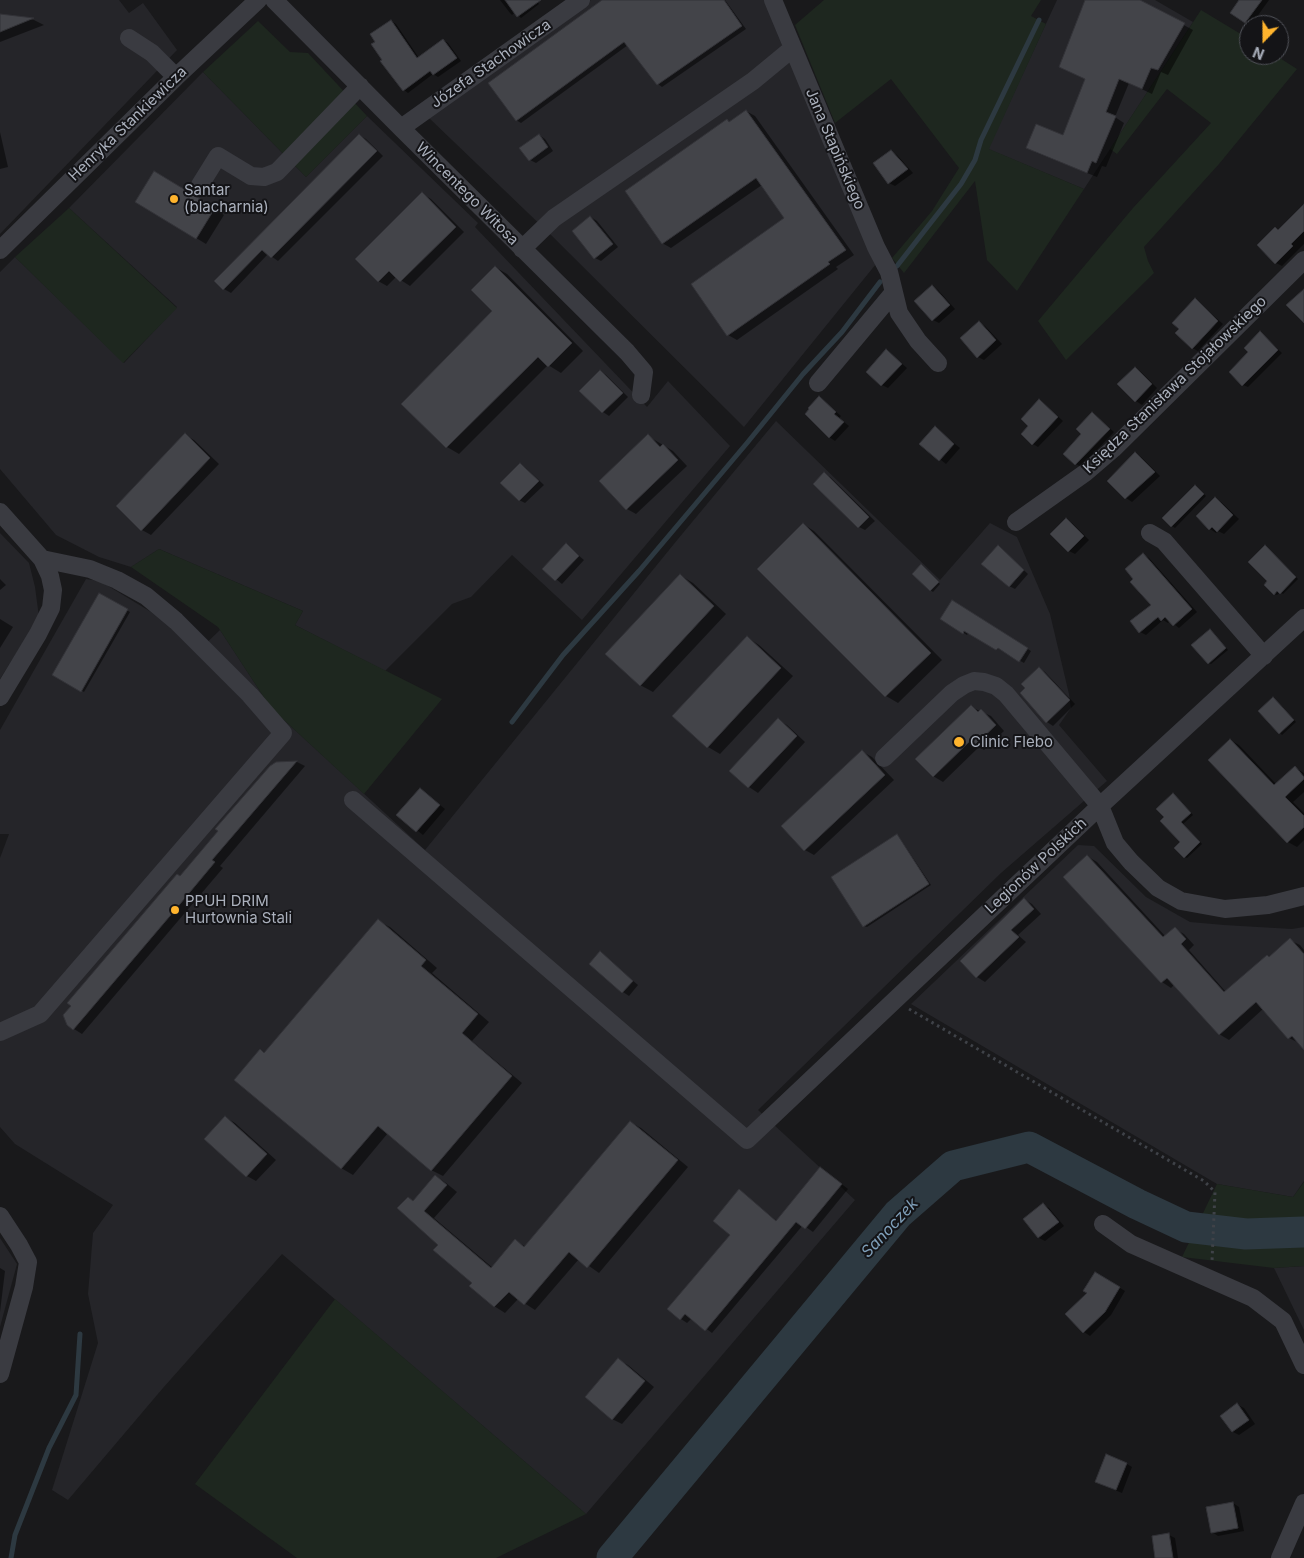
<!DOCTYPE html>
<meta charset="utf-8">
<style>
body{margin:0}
#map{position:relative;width:1304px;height:1558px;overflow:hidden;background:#19191b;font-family:Inter,sans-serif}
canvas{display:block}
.north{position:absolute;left:1239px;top:15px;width:50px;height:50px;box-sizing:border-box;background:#141417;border:1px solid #505259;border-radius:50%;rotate:202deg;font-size:14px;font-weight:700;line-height:20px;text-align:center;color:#aab0bc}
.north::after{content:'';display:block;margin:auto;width:18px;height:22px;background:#ffb42d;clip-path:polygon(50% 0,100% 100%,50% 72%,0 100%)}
</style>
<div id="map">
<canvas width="1304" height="1558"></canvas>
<div class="north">N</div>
</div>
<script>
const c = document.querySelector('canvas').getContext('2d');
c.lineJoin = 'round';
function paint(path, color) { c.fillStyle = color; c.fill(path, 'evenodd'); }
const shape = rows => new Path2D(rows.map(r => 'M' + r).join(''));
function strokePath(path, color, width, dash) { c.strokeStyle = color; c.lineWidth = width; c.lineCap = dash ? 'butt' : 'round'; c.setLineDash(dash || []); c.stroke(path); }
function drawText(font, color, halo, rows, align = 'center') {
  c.font = font + ' Inter,sans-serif'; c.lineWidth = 4; c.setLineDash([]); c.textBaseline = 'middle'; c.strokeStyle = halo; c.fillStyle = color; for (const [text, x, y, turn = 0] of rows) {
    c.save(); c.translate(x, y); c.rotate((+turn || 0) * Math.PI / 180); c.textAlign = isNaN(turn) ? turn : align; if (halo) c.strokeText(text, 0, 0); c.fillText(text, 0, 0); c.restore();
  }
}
const built = shape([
 [0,0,119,0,129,13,143,3,177,50,0,234],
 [591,0,766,0,876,264,744,427,551,235,428,117],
 [1057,0,1155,0,1193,22,1084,189,988,149],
 [203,72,306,177,367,116,478,223,475,227,647,407,668,381,730,446,582,620,512,555,471,597,452,604,385,671,295,625,303,611,159,549,131,567,99,557,56,535,0,469,0,272,15,257,124,363,177,307,69,208],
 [776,421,940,580,990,523,1017,537,1050,614,1069,694,1071,708,1059,725,1107,781,1001,873,758,1110,855,1200,586,1514,282,1254,163,1388,68,1500,52,1490,98,1343,88,1294,93,1233,113,1205,15,1144,0,1127,0,858,9,834,0,834,0,730,86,579,100,581,151,612,173,629,197,652,220,630,271,708,425,850,678,539],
 [0,533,29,563,35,587,39,617,0,679],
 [1078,845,1094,846,1146,897,1190,922,1224,925,1292,929,1304,927,1304,1181,1293,1197,1217,1184,911,1004],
 [0,1238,17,1264,0,1327],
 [1304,1266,1304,1330,1274,1268]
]);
const green = shape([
 [824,0,1041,0,1031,16,1046,24,989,149,1084,189,1017,291,987,260,975,181,904,273,892,258,932,211,959,168,891,79,835,123,795,25],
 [1201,10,1249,39,1249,55,1275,55,1297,69,1219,164,1144,247,1148,261,1154,273,1066,360,1038,321,1133,208,1211,123,1167,89,1117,154,1110,149],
 [258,21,290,52,308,53,367,116,306,177,203,72],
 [69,208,177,308,123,363,15,257],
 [159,549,303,611,295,625,442,699,364,794,271,708,218,627,131,567],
 [1304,1182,1304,1266,1274,1268,1182,1257,1217,1184,1293,1197],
 [335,1299,586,1514,496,1558,297,1558,195,1484]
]);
const shadow = shape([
 [500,0,536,0,539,4,521,18,515,12,512,15,510,13],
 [604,0,725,0,746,29,662,87,658,84,628,45,521,123,516,120],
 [1087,0,1137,0,1193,30,1168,75,1161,72,1152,94,1129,83,1115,117,1124,123,1106,167,1102,166,1097,177,1037,153,1027,148,1063,137,1086,79,1064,54],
 [1241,0,1269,0,1251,25,1232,13],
 [0,15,34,20,44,25,0,42],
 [391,21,396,24,419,58,443,40,448,43,461,61,438,77,433,74,408,93,404,90,383,60,377,42],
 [746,111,755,116,854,255,836,267,838,269,737,340,728,335,692,284,786,219,762,185,671,248,662,243,730,123],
 [0,132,8,167,0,169],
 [359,135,366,139,383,156,278,261,268,254,231,293,224,289,216,281],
 [539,135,545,139,553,151,536,163,530,160],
 [891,151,897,155,913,173,895,186,889,183],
 [155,173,224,215,206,244,137,202],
 [422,194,431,199,464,232,410,286,396,277,387,286,378,281],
 [1304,206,1304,244,1282,266,1276,263],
 [591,217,597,221,618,247,601,261,595,258],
 [495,267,507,274,583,351,561,373,548,365,459,454,447,447,403,404,494,311],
 [933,286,938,290,955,309,939,323,933,320],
 [1195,300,1223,324,1198,351,1192,348],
 [979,322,985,326,1002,344,984,360,978,357],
 [1260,333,1282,353,1248,387,1243,385,1250,352],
 [887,351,907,368,888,388,882,385],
 [1135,368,1141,372,1157,388,1142,405,1136,401,1119,384],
 [600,371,606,375,628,397,609,416,603,412,581,391],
 [819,397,841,416,839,418,849,426,835,441,829,437],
 [1040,400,1063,421,1038,447,1033,444,1030,426],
 [1092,413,1114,432,1081,467,1076,464,1083,434],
 [935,428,960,448,946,464,921,444],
 [185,435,194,440,219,464,151,535,142,530],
 [648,436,673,451,687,466,636,514,627,509],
 [1135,454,1141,457,1160,476,1132,502,1126,498],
 [520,464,526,468,544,485,525,503,519,500],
 [824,474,830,477,875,521,865,530,859,527],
 [1198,488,1206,496,1175,528,1172,526,1164,518],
 [1215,499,1221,502,1239,519,1224,534,1218,531,1216,533,1210,529],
 [1066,520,1072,523,1089,540,1075,554,1069,551],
 [803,524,814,531,942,660,898,703,886,696,758,569],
 [566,545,584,560,562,584,544,569],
 [999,547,1028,574,1015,589,1009,586],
 [1267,548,1298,579,1283,594,1280,592,1277,595,1274,594,1269,581],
 [1143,554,1149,558,1197,612,1179,628,1170,621,1168,623,1163,620,1146,635,1140,632,1152,605,1135,579],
 [924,567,940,584,933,592,930,590],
 [680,575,693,583,726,614,653,692,640,685],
 [0,579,6,585,0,590],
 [100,595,130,612,84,692,54,674],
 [952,602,1031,651,1024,663,969,632,967,635,941,619],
 [0,619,13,627,0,648],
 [1210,630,1228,650,1211,664,1208,663],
 [747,637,759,645,793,676,720,754,708,747],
 [1039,668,1045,672,1075,704,1053,726,1047,722,1027,688],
 [1274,699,1296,722,1282,735,1260,711],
 [971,707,991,716,1004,731,984,750,979,747,943,782,933,776],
 [778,720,787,725,805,742,758,793,749,787,731,771],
 [1230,740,1239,745,1276,784,1295,768,1304,773,1304,792,1293,802,1304,813,1304,840,1297,847,1288,842,1210,760],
 [863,752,872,757,894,780,814,855,805,850],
 [297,762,305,766,220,866,223,868,82,1034,74,1029,68,1024,181,877,277,764],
 [420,789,445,809,423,835,398,815],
 [1175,796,1193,815,1183,824,1202,844,1187,858,1185,857,1182,842,1165,817],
 [897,836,899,837,931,885,867,927,864,926],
 [1087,856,1097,862,1166,937,1175,929,1184,934,1194,945,1189,950,1226,992,1290,940,1300,945,1304,950,1304,1048,1299,1043,1289,1038,1263,1009,1229,1040,1219,1034,1175,984,1171,988,1162,982,1065,877],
 [1024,899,1032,904,1041,914,1018,935,1026,942,985,982,977,977,962,961],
 [378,921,390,927,437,968,432,973,489,1022,472,1041,522,1083,443,1176,431,1170,388,1133,353,1175,341,1168,260,1051,265,1053],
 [600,953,638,985,629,996,623,992],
 [225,1117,235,1123,276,1160,256,1181,247,1176,206,1139],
 [630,1122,641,1128,688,1167,599,1273,579,1259,535,1310,518,1299,505,1313,494,1306,439,1244,414,1202,436,1176,446,1183,457,1192,434,1218,493,1268,516,1241,526,1247],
 [821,1168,848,1189,813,1232,803,1225,712,1333,692,1318,687,1323,681,1319,731,1235,739,1191,777,1221],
 [1043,1204,1049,1208,1064,1226,1045,1241,1039,1238],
 [0,1268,5,1271,0,1312],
 [1096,1273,1125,1291,1111,1315,1090,1336,1084,1332,1089,1293],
 [618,1360,628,1365,654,1387,622,1424,612,1419],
 [1238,1405,1244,1408,1255,1424,1239,1435,1233,1432,1222,1416],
 [1127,1464,1132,1467,1122,1493,1096,1482],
 [1233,1503,1239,1507,1244,1531,1218,1536,1212,1532],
 [1169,1535,1175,1538,1178,1558,1156,1558]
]);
const stream = shape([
 [897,266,961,184,975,160,981,140,1039,20],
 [512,722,563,655,639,571,747,443,803,374,842,332,880,282],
 [11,1558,15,1535,49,1448,76,1395,80,1334]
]);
const river = shape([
 [612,1558,898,1214,953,1166,1029,1147,1137,1204,1186,1227,1246,1234,1304,1232]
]);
const building = shape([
 [505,0,541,0,517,17,505,0],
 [602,0,724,0,742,26,657,85,624,42,516,121,488,83,602,0],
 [1085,0,1140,0,1185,23,1158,70,1151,68,1142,89,1119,79,1106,112,1116,116,1096,163,1092,161,1087,173,1026,148,1036,124,1063,135,1072,112,1085,79,1059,67,1085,0],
 [1239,0,1262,0,1245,23,1230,13,1239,0],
 [0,14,34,18,0,32,0,14],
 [391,20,417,58,443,39,457,58,433,75,430,71,403,91,380,61,382,60,371,44,375,42,370,34,391,20],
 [746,110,846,250,828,262,830,264,727,336,691,284,784,218,756,178,662,244,625,191,727,119,729,122,746,110],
 [359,134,377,151,271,258,262,250,223,290,214,281,359,134],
 [539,134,548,147,529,161,519,148,539,134],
 [891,150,908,169,888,184,873,163,891,150],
 [154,171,215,208,196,239,135,202,154,171],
 [422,192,456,227,400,282,389,271,378,282,355,259,422,192],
 [1304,204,1304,231,1291,244,1293,246,1275,264,1257,245,1275,227,1278,230,1304,204],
 [590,216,613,244,594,259,572,231,590,216],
 [495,266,572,343,548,367,538,357,446,448,401,404,492,311,471,290,495,266],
 [932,285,950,305,932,321,914,301,932,285],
 [1304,289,1304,323,1286,305,1304,289],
 [1195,298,1218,321,1192,349,1175,333,1179,329,1172,323,1195,298],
 [979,321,996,340,977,358,960,338,979,321],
 [1260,331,1278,350,1242,386,1229,372,1248,352,1244,348,1260,331],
 [886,349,902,364,881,386,866,372,886,349],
 [1135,367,1152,384,1135,402,1117,384,1135,367],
 [600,370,623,393,602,413,579,391,600,370],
 [819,396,836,412,834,414,844,422,829,438,805,414,809,409,808,408,819,396],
 [1039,399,1058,417,1032,445,1021,434,1028,426,1021,419,1039,399],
 [1092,412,1110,429,1075,465,1063,454,1081,434,1076,429,1092,412],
 [935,426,954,444,939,461,919,444,935,426],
 [185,433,210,458,141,531,116,506,185,433],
 [648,434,660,447,663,444,678,460,626,510,599,481,648,434],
 [1135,452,1155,472,1125,499,1107,481,1135,452],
 [520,463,539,481,519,501,500,483,520,463],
 [824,472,869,517,858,528,813,484,824,472],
 [1195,485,1204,494,1171,527,1162,518,1195,485],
 [1215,497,1233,515,1217,532,1212,527,1209,530,1196,516,1215,497],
 [1066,518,1084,536,1068,552,1050,534,1066,518],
 [803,523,931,653,885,697,757,569,803,523],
 [566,543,579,556,555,581,542,569,566,543],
 [998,545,1024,570,1009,587,981,564,998,545],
 [1265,545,1296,577,1280,594,1277,591,1274,595,1264,585,1267,581,1248,562,1265,545],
 [1143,553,1192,609,1173,626,1165,617,1161,621,1158,617,1139,633,1130,621,1151,605,1130,582,1133,579,1125,569,1143,553],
 [921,564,939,582,930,591,912,574,921,564],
 [680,574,714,606,640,686,605,654,680,574],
 [99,593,128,609,81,692,52,675,99,593],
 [952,600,1028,648,1019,662,998,648,996,650,964,631,963,634,940,619,952,600],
 [1210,629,1226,648,1208,664,1191,645,1210,629],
 [747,636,781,668,707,748,672,716,747,636],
 [1039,667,1070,700,1046,723,1020,693,1025,688,1021,684,1039,667],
 [1273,697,1294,720,1279,734,1258,711,1273,697],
 [971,705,978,712,981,709,996,725,974,746,969,742,933,777,915,759,971,705],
 [778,718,797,736,748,788,729,771,778,718],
 [1230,739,1274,785,1295,766,1304,777,1304,779,1285,797,1304,816,1304,827,1287,843,1208,760,1230,739],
 [862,750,885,775,804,851,781,826,862,750],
 [297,761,212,860,215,862,175,910,73,1030,67,1025,63,1015,71,1006,67,1003,177,874,180,876,218,831,215,829,270,766,276,762,297,761],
 [420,788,440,805,416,832,396,815,420,788],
 [1173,793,1191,813,1181,822,1200,842,1184,858,1174,848,1180,842,1160,821,1164,817,1156,809,1173,793],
 [897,834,929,884,863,927,831,877,897,834],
 [1087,855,1163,937,1175,927,1186,939,1181,944,1224,992,1267,955,1269,957,1290,938,1304,954,1304,1050,1292,1036,1288,1039,1256,1002,1219,1035,1167,978,1161,983,1063,877,1087,855],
 [1024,898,1034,909,1011,930,1019,937,976,978,960,961,1024,898],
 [378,919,426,960,421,966,478,1014,462,1033,512,1076,431,1171,378,1126,341,1169,234,1080,260,1049,264,1053,378,919],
 [600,951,633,981,622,993,589,964,600,951],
 [225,1116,267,1154,246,1177,204,1139,225,1116],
 [630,1121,678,1160,587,1268,569,1252,524,1305,509,1292,494,1307,469,1286,472,1283,433,1250,438,1245,397,1208,408,1197,413,1201,435,1175,447,1185,424,1211,491,1268,515,1239,524,1247,630,1121],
 [820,1167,842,1184,805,1229,796,1222,705,1331,685,1314,680,1320,667,1309,730,1235,713,1221,739,1189,776,1221,820,1167],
 [1043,1203,1059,1222,1038,1238,1023,1219,1043,1203],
 [1095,1272,1120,1287,1105,1312,1083,1333,1065,1314,1087,1293,1083,1291,1095,1272],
 [618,1358,645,1381,612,1420,585,1397,618,1358],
 [1237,1403,1249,1420,1232,1432,1220,1416,1237,1403],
 [1106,1454,1127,1463,1116,1490,1095,1482,1106,1454],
 [1233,1502,1238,1528,1211,1533,1206,1507,1233,1502],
 [1169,1533,1173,1558,1155,1558,1152,1536,1169,1533]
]);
const path = shape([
 [909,1009,1204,1181,1215,1192,1212,1261]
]);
const minor = shape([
 [274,0,401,128,627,352,644,372,641,395],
 [773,0,876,247,889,272,899,313,918,341,938,363],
 [129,38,152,53,176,77],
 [401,128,581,0],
 [200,185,218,156,251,176,264,177,277,172,360,86],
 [522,249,554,218,753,81,793,48],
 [0,250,176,77,258,0],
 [818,383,894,292],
 [0,512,42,559,50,576,53,590,51,608,38,634,0,697],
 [1016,522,1085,473,1113,449,1304,260],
 [1150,533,1164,541,1264,656],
 [884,758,952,693,964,685,974,681,984,682,996,686,1006,694,1100,806,1115,843,1131,862,1158,888,1181,901,1225,909,1268,905,1304,896],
 [353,800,747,1140,1100,806,1304,618],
 [0,1032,40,1014,283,733,250,695,176,621,146,596,117,580,90,569,42,559],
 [0,1216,19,1245,28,1262,24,1287,0,1374],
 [1103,1224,1131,1244,1253,1298,1283,1321,1304,1365],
 [1280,1558,1304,1503]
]);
const markers = [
 [174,199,5,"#ffb42d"],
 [959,742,6,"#ffb42d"],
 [175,910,5,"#ffb42d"]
];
const streetNames = [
 ["Józefa Stachowicza",491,64,-35],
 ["Henryka Stankiewicza",128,124,-44],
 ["Jana Stapińskiego",835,149,67],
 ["Wincentego Witosa",467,194,45],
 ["Księdza Stanisława Stojałowskiego",1175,385,-44],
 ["Legionów Polskich",1036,866,-43]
];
const poiNames = [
 ["Santar",184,190],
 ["(blacharnia)",184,207],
 ["Clinic Flebo",970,742],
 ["PPUH DRIM",185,901],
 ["Hurtownia Stali",185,918]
];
const waterNames = [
 ["Sanoczek",890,1228,-47]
];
paint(built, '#252529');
paint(green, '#1e271f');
paint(shadow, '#0007');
strokePath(stream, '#2d3941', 5);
strokePath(river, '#2d3941', 31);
paint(building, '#434449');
strokePath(building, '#333338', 1);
strokePath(path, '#3f4248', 3, [2.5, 4]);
strokePath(minor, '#3a3b41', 18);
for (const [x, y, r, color] of markers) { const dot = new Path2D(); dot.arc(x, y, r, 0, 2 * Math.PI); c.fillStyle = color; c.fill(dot); strokePath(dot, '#141417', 2); }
drawText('15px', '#aab0bc', '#141417', streetNames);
drawText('15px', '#aab0bc', '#141417', poiNames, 'left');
drawText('italic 16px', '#7f9fb9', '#141417', waterNames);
</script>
